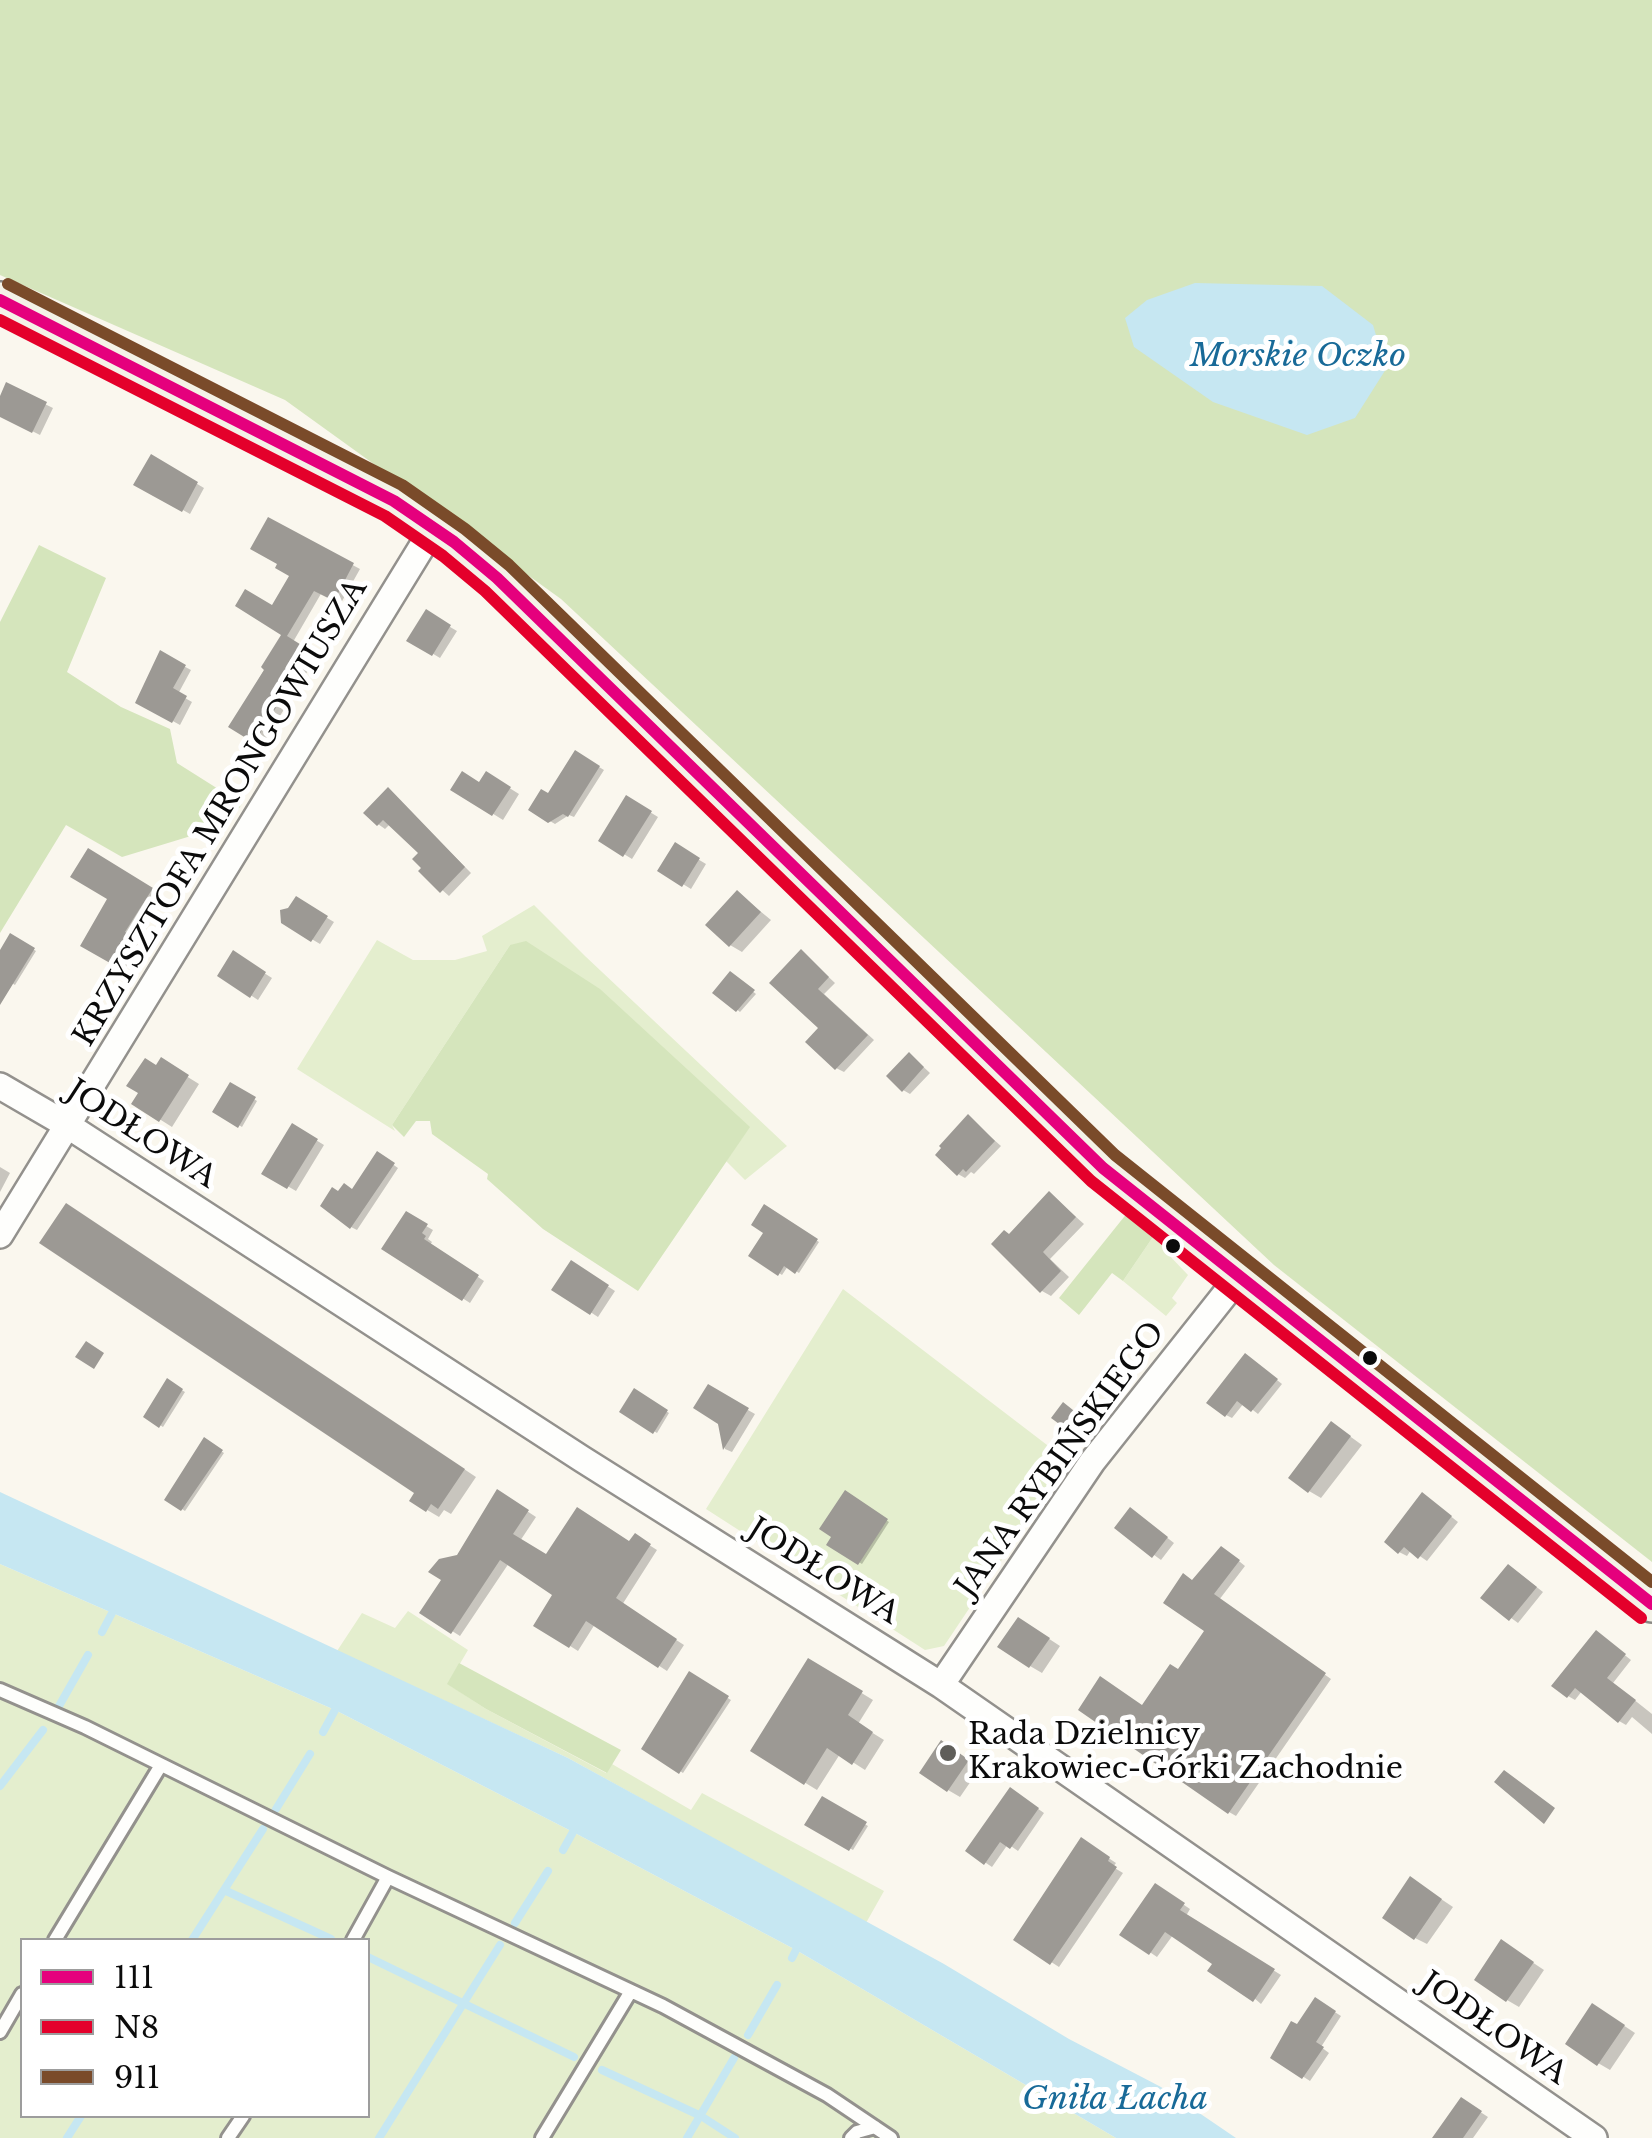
<!DOCTYPE html>
<meta charset="utf-8">
<style>
body{margin:0}
#map{position:relative;width:1652px;height:2138px;overflow:hidden;background:#faf7ee;font-family:"Libre Baskerville",serif}
canvas{display:block}
.legend{position:absolute;left:20px;top:1938px;width:350px;height:180px;box-sizing:border-box;background:#fff;border:2px solid #9d9d9d;margin:0;padding:12px 18px;list-style:none;font-size:30px;color:#0b0b0b}
.legend li{display:flex;align-items:center;gap:20px;height:50px}
.legend b{width:50px;border:2px solid #9d9d9d}
</style>
<div id="map">
<canvas width="1652" height="2138"></canvas>
<ul class="legend">
<li><b style="height:12px;background:#e5007d"></b>111</li>
<li><b style="height:12px;background:#e4002b"></b>N8</li>
<li><b style="height:12px;background:#7a4b2a"></b>911</li>
</ul>
</div>
<script>
const c = document.querySelector('canvas').getContext('2d');
c.lineJoin = 'round';
function paint(path, color) { c.fillStyle = color; c.fill(path, 'evenodd'); }
const shape = rows => new Path2D(rows.map(r => 'M' + r).join(''));
function strokePath(path, color, width, dash) { c.strokeStyle = color; c.lineWidth = width; c.lineCap = dash ? 'butt' : 'round'; c.setLineDash(dash || []); c.stroke(path); }
function drawText(font, color, halo, rows, align = 'center') {
  c.font = font + ' "Libre Baskerville",serif'; c.lineWidth = 10; c.setLineDash([]); c.textBaseline = 'middle'; c.strokeStyle = halo; c.fillStyle = color; for (const [text, x, y, turn = 0] of rows) {
    c.save(); c.translate(x, y); c.rotate((+turn || 0) * Math.PI / 180); c.textAlign = isNaN(turn) ? turn : align; if (halo) c.strokeText(text, 0, 0); c.fillText(text, 0, 0); c.restore();
  }
}
const green = shape([
 [534,905,585,956,787,1146,745,1180,726,1161,749,1127,510,945,392,1125,395,1131,297,1069,377,940,413,960,455,960,487,951,482,936],
 [1155,1234,1170,1246,1166,1252,1188,1275,1172,1298,1177,1303,1166,1316,1123,1281],
 [843,1289,1068,1461,944,1646,925,1650,706,1509],
 [0,1564,335,1710,573,1832,796,1950,1116,2138,0,2138],
 [22,1940,368,1940,368,2116,22,2116],
 [408,1611,468,1650,448,1684,486,1709,606,1773,612,1764,691,1810,702,1793,884,1891,866,1923,568,1758,337,1651,362,1613,395,1628]
]);
const forest = shape([
 [0,0,1652,0,1652,1562,1274,1265,561,599,285,400,0,275],
 [39,545,106,578,67,672,121,707,170,729,177,763,242,804,227,825,122,857,66,825,0,933,0,622],
 [526,941,600,989,750,1127,638,1291,543,1229,487,1179,488,1174,432,1134,430,1121,416,1121,404,1137,392,1125,510,945],
 [1128,1212,1155,1234,1123,1281,1112,1273,1079,1315,1059,1298],
 [459,1663,621,1750,607,1773,486,1709,447,1684]
]);
const water = shape([
 [1195,283,1322,286,1373,325,1386,369,1355,418,1307,435,1213,402,1134,347,1125,318,1147,300],
 [0,1492,568,1758,944,1964,1069,2039,1161,2087,1236,2138,1116,2138,796,1950,573,1832,335,1710,0,1564]
]);
const shadow = shape([
 [8,386,53,408,40,435,0,415,0,401],
 [152,457,204,488,190,514,137,484],
 [269,520,360,569,341,603,322,592,293,642,317,656,262,745,232,726,284,635,273,608,292,576],
 [426,613,457,631,440,658,410,640],
 [161,654,191,670,178,694,192,702,180,725,138,702],
 [576,753,604,770,574,817,569,815,555,824,531,810,549,796],
 [487,774,519,794,503,820,453,789,480,785],
 [389,790,471,873,449,896,421,871,421,853,390,824,385,829,378,824],
 [627,798,658,817,632,859,601,840],
 [676,846,706,864,691,889,660,870],
 [89,851,158,894,131,939,138,943,125,969,84,946,110,898],
 [738,893,771,920,742,952,730,945],
 [297,900,334,922,320,944,283,922],
 [11,936,36,951,15,985,0,976,0,954],
 [802,952,835,983,824,994,874,1040,844,1072,836,1068,821,1028],
 [234,954,272,978,258,1000,220,975],
 [731,974,756,994,740,1012,716,992],
 [916,1060,930,1073,910,1094,903,1090],
 [162,1061,199,1084,172,1127,134,1103],
 [231,1085,257,1101,242,1127,216,1111],
 [969,1118,1001,1146,974,1174,971,1172,965,1178,958,1174],
 [293,1126,324,1145,296,1191,265,1173],
 [378,1154,398,1168,357,1230,351,1227,339,1194,353,1192],
 [0,1167,10,1173,0,1192],
 [1050,1194,1084,1224,1050,1259,1069,1277,1051,1296,1042,1291,1011,1236],
 [765,1208,819,1242,799,1273,788,1266,782,1275,752,1255,767,1232],
 [78,1213,476,1477,451,1514,444,1510,439,1517,412,1501,418,1492],
 [407,1215,433,1230,428,1239,432,1242,430,1245,484,1281,470,1303,385,1248],
 [572,1263,615,1291,598,1317,555,1289],
 [1252,1360,1282,1384,1258,1414,1244,1403,1232,1418,1226,1415],
 [168,1382,185,1392,163,1427,146,1416],
 [709,1388,755,1414,732,1452,725,1449],
 [635,1391,669,1413,657,1433,622,1411],
 [1344,1432,1362,1445,1321,1498,1309,1491],
 [205,1441,224,1453,185,1511,167,1499],
 [498,1492,536,1517,520,1541,547,1557,630,1544,635,1536,657,1550,622,1605,684,1645,667,1671,595,1624,578,1651,537,1625,556,1594,509,1563,460,1636,422,1612],
 [845,1493,889,1522,862,1564,830,1544],
 [1430,1500,1458,1522,1427,1561,1411,1550,1407,1556,1399,1552],
 [1138,1515,1174,1543,1161,1560,1117,1528],
 [1229,1553,1245,1566,1219,1600,1331,1679,1236,1816,1229,1812,1143,1708,1179,1672,1207,1630,1193,1583],
 [1516,1571,1543,1592,1518,1623,1484,1598],
 [1031,1627,1060,1646,1042,1673,1030,1666],
 [1603,1638,1631,1660,1613,1683,1652,1714,1652,1734,1632,1717,1626,1725,1619,1721,1582,1691,1575,1700,1568,1696],
 [809,1661,873,1700,858,1724,884,1740,865,1770,840,1754,817,1790,753,1751],
 [690,1675,731,1700,683,1773,644,1748],
 [954,1750,980,1768,960,1797,948,1790],
 [1017,1794,1044,1813,1018,1851,1008,1844,992,1867,968,1851],
 [823,1799,868,1826,853,1850,808,1824],
 [1089,1845,1116,1863,1113,1867,1123,1873,1059,1967,1017,1940],
 [1156,1886,1190,1909,1186,1916,1281,1975,1261,2004,1215,1964,1173,1935,1157,1957,1123,1934],
 [1423,1887,1453,1907,1427,1944,1415,1938],
 [1514,1950,1544,1970,1519,2007,1507,2000],
 [1316,2000,1341,2016,1321,2047,1329,2053,1310,2081,1273,2057],
 [1605,2013,1635,2033,1610,2070,1598,2063],
 [1462,2100,1488,2117,1473,2138,1436,2138]
]);
const stream = shape([
 [102,1632,112,1613],
 [59,1706,88,1655],
 [323,1732,335,1710],
 [0,1786,43,1730],
 [276,1809,310,1754],
 [563,1850,573,1832],
 [224,1890,331,1939],
 [515,1923,548,1871],
 [192,1940,263,1829],
 [368,1957,574,2057],
 [792,1958,796,1950],
 [748,2035,777,1985],
 [602,2070,701,2116,735,2138],
 [67,2138,81,2116],
 [379,2138,500,1945],
 [687,2138,734,2058]
]);
const building = shape([
 [6,382,47,402,32,433,0,417,0,396],
 [151,454,198,482,182,512,133,485],
 [268,517,354,563,334,601,314,591,287,636,311,651,254,743,228,727,264,670,261,667,281,635,235,606,245,589,272,605,289,576,275,568,277,564,250,549],
 [426,609,451,625,432,656,406,641],
 [160,650,186,665,173,688,187,696,172,723,135,703],
 [575,750,600,766,568,817,563,814,548,823,528,810,541,789,548,793],
 [462,771,479,782,486,771,511,787,492,816,450,790],
 [388,787,465,867,440,893,418,871,421,868,412,859,418,853,383,820,377,826,363,813],
 [626,795,652,811,623,857,598,841],
 [675,842,700,858,682,887,657,871],
 [88,848,153,888,125,932,132,936,117,967,80,946,107,899,70,877],
 [737,890,761,912,729,947,705,925],
 [296,896,328,916,311,942,281,923,280,910,288,908],
 [10,933,35,948,0,1005,0,950],
 [801,949,829,977,818,989,868,1035,835,1070,805,1042,818,1028,769,983],
 [233,950,266,972,250,998,217,976],
 [730,971,755,990,736,1012,712,993],
 [909,1052,924,1067,902,1092,886,1076],
 [161,1057,189,1075,159,1122,131,1104,138,1093,126,1086,145,1058,156,1065],
 [230,1082,256,1097,238,1128,212,1112],
 [968,1114,995,1141,966,1172,963,1169,957,1176,935,1155,941,1148,939,1146],
 [292,1123,318,1139,287,1189,261,1174],
 [377,1151,395,1163,350,1229,320,1206,332,1187,338,1191,344,1183,352,1189],
 [1049,1191,1076,1217,1043,1252,1061,1271,1040,1293,991,1244,1004,1230,1009,1234],
 [66,1203,465,1469,438,1509,431,1504,426,1512,409,1501,414,1493,39,1243],
 [764,1204,818,1239,795,1274,784,1266,778,1276,748,1256,763,1233,751,1225],
 [406,1211,428,1224,422,1233,426,1236,424,1239,479,1275,462,1301,381,1249],
 [571,1260,609,1285,590,1315,551,1290],
 [86,1341,104,1353,94,1369,75,1357],
 [1245,1353,1278,1379,1251,1412,1237,1401,1225,1417,1206,1403],
 [167,1378,183,1389,159,1428,143,1417],
 [708,1384,749,1408,723,1450,718,1424,693,1408],
 [634,1388,668,1410,653,1434,619,1412],
 [1063,1402,1078,1414,1066,1429,1051,1418],
 [1331,1421,1351,1436,1308,1493,1288,1478],
 [204,1437,223,1450,181,1511,164,1500],
 [497,1489,529,1510,513,1534,546,1554,577,1507,629,1541,635,1533,651,1544,616,1598,677,1639,658,1668,586,1621,569,1648,533,1626,552,1595,500,1560,451,1634,419,1613,441,1580,428,1572,439,1559,457,1555],
 [845,1490,888,1519,858,1565,826,1545,831,1537,819,1529],
 [1422,1492,1452,1516,1418,1559,1404,1547,1398,1554,1384,1542],
 [1130,1507,1168,1537,1152,1558,1114,1528],
 [1221,1546,1240,1560,1214,1594,1326,1673,1228,1814,1078,1710,1100,1676,1142,1705,1170,1664,1178,1669,1204,1631,1163,1603,1183,1573,1192,1580],
 [1508,1564,1537,1587,1509,1621,1480,1598],
 [1018,1617,1050,1638,1029,1668,997,1647],
 [1596,1630,1626,1654,1607,1678,1636,1700,1618,1723,1575,1688,1567,1698,1551,1686],
 [808,1658,863,1691,848,1715,873,1732,852,1765,827,1748,804,1785,750,1751],
 [689,1671,729,1696,679,1774,641,1749],
 [941,1740,969,1760,947,1792,919,1773],
 [1504,1770,1555,1808,1544,1824,1494,1782],
 [1010,1787,1039,1808,1010,1849,1000,1842,984,1865,965,1851],
 [822,1796,867,1822,849,1851,804,1825],
 [1081,1837,1110,1857,1108,1861,1117,1867,1050,1965,1013,1940],
 [1410,1876,1442,1899,1414,1940,1382,1918],
 [1155,1883,1185,1903,1180,1910,1275,1969,1253,2002,1207,1971,1212,1964,1165,1932,1149,1955,1119,1935],
 [1501,1939,1534,1962,1506,2002,1474,1980],
 [1315,1997,1336,2011,1316,2042,1324,2047,1302,2079,1270,2058,1291,2021,1297,2024],
 [1592,2003,1625,2025,1597,2066,1565,2044],
 [1461,2097,1482,2111,1463,2138,1432,2138]
]);
const lane = shape([
 [0,1690,85,1727,388,1877,663,2006,827,2095,891,2138],
 [55,1940,161,1765],
 [353,1940,388,1877],
 [0,2032,22,1994],
 [228,2138,243,2116],
 [542,2138,631,1991],
 [851,2138,857,2132,875,2127]
]);
const street = shape([
 [0,1086,67,1125,582,1459,941,1685,1594,2138],
 [0,1235,434,527],
 [941,1685,1092,1462,1238,1278]
]);
const secondary = shape([
 [0,300,394,501,454,542,497,578,1103,1168,1652,1604]
]);
const bus1 = shape([
 [0,300,394,501,454,542,497,578,1103,1168,1652,1604]
]);
const bus2 = shape([
 [0,320,385,516,443,556,485,591,1091,1181,1641,1618]
]);
const bus3 = shape([
 [8,284,402,485,465,529,509,565,1115,1155,1652,1582]
]);
const markers = [
 [1173,1246,9,"#0b0b0b"],
 [1370,1358,9,"#0b0b0b"],
 [948,1753,10,"#5f5e5a"]
];
const streetNames = [
 ["KRZYSZTOFA MRONGOWIUSZA",221,813,-59],
 ["JODŁOWA",141,1135,33],
 ["JANA RYBIŃSKIEGO",1061,1460,-54],
 ["JODŁOWA",823,1572,32],
 ["JODŁOWA",1493,2029,35]
];
const poiNames = [
 ["Rada Dzielnicy",968,1736],
 ["Krakowiec-Górki Zachodnie",968,1770]
];
const waterNames = [
 ["Morskie Oczko",1298,357],
 ["Gniła Łacha",1115,2100]
];
paint(green, '#e4eece');
paint(forest, '#d5e5bc');
paint(water, '#c6e7f2');
paint(shadow, '#0003');
strokePath(stream, '#c6e7f2', 8);
paint(building, '#9c9994');
strokePath(lane, '#93918d', 18);
strokePath(street, '#93918d', 30);
strokePath(secondary, '#898884', 40);
strokePath(lane, '#fefefc', 12);
strokePath(street, '#fefefc', 25);
strokePath(secondary, '#f4f2e7', 35);
strokePath(bus1, '#e5007d', 12);
strokePath(bus2, '#e4002b', 12);
strokePath(bus3, '#7a4b2a', 12);
for (const [x, y, r, color] of markers) { const dot = new Path2D(); dot.arc(x, y, r, 0, 2 * Math.PI); c.fillStyle = color; c.fill(dot); strokePath(dot, '#fff', 4); }
drawText('30px', '#0b0b0b', '#fff', streetNames);
drawText('30px', '#0b0b0b', '#fff', poiNames, 'left');
drawText('italic 32px', '#186a98', '#fff', waterNames);
</script>
